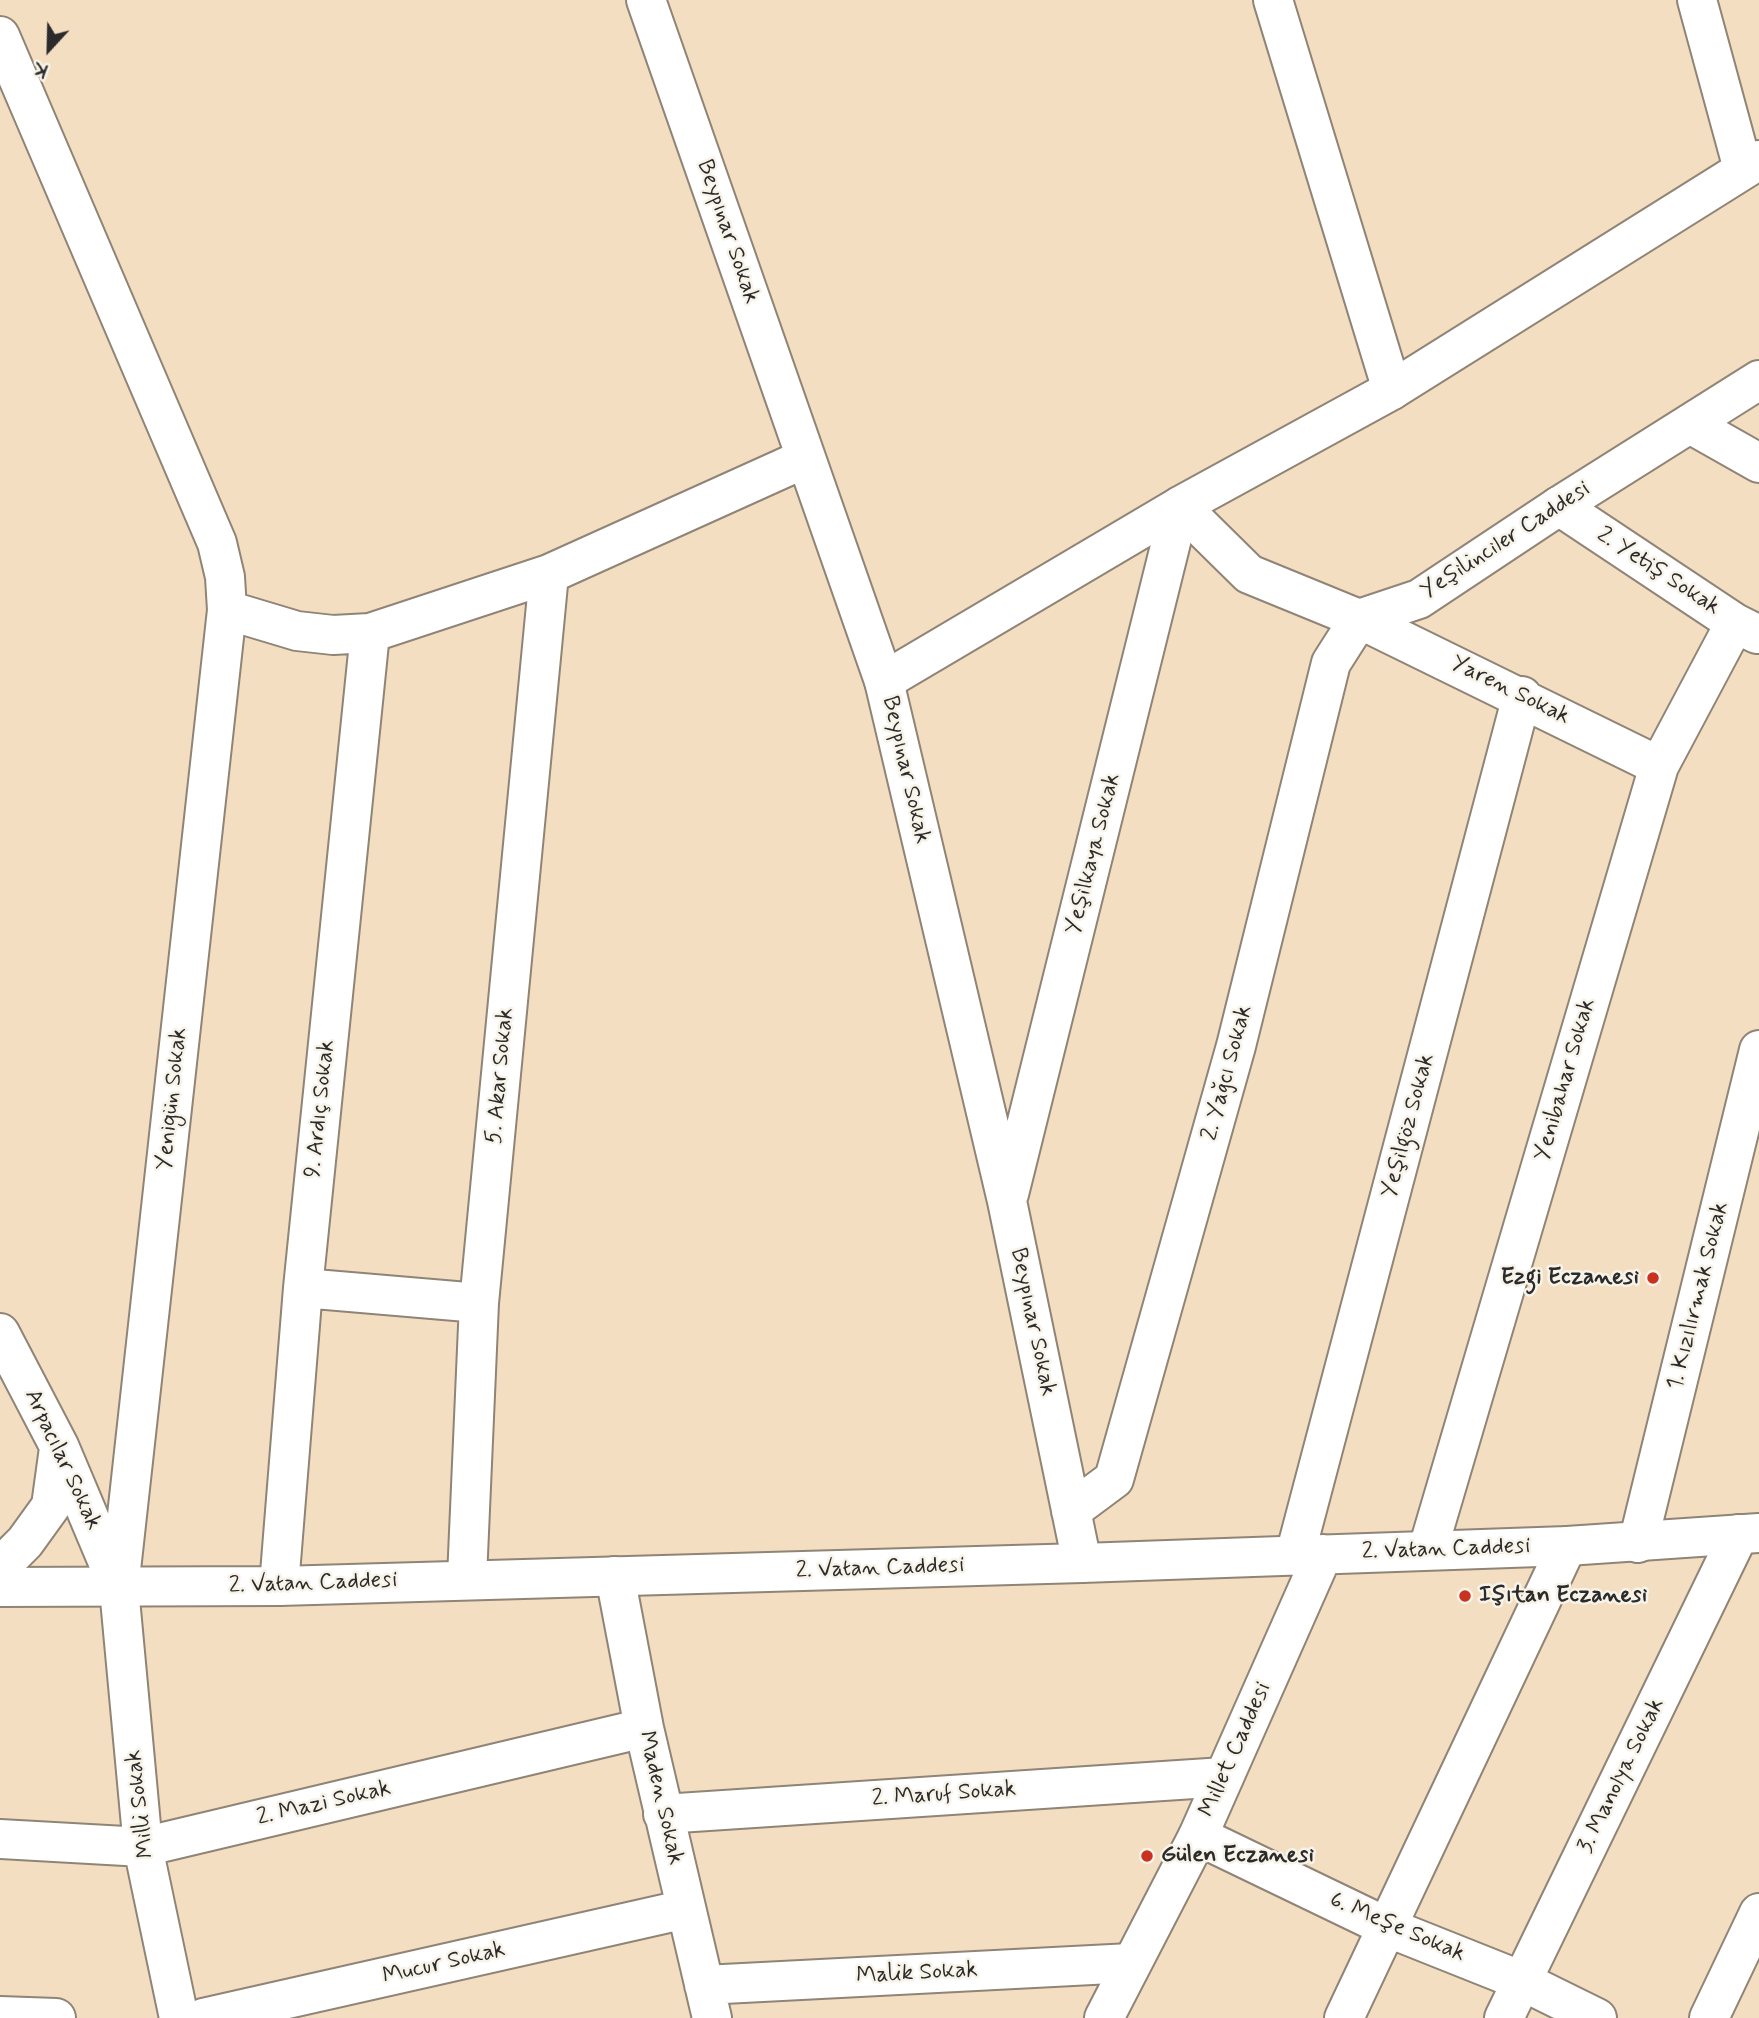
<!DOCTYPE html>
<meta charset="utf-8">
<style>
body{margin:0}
#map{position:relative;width:1759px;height:2018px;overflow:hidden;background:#f3dec1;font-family:Mynerve,sans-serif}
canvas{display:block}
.north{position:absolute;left:14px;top:14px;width:70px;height:70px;-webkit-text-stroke:5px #f7f3e8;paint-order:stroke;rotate:202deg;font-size:19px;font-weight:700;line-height:28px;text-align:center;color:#2b2b2b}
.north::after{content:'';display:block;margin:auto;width:24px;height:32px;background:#2b2b2b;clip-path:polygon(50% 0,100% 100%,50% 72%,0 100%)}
</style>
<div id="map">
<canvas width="1759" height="2018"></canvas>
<div class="north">K</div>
</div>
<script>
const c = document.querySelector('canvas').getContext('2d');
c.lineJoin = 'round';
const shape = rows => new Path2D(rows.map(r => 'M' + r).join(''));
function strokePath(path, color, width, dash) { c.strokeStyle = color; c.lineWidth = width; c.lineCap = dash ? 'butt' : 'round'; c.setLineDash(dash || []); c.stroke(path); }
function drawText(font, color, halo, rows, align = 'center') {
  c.font = font + ' Mynerve,sans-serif'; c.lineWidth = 5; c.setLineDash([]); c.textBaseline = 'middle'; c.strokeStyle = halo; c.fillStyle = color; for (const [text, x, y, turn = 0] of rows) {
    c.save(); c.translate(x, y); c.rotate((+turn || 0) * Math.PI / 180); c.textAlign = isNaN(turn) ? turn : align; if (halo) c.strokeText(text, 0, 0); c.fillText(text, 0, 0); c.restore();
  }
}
const minor = shape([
 [646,0,884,681,1007,1201,1082,1563],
 [1273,0,1392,390],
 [1697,0,1743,169],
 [0,36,217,543,225,577,227,610,119,1588,143,1847,179,2018],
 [1690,424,1759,463],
 [1559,506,1735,623,1757,634],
 [227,610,297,631,333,635,370,633,549,574,806,458],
 [1009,1194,1180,506],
 [303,1288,479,1303],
 [0,1333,59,1446,118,1586],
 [1071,1511,1114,1479,1236,1046,1331,663,1359,619,1659,766],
 [1638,1543,1759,1050],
 [1428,1549,1659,766,1735,623],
 [1295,1555,1522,696],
 [0,1567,25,1542,51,1506,59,1448],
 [615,1576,644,1728,712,2018],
 [467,1578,479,1303,549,574],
 [279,1586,303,1288,370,633],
 [663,1814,1224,1777],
 [1198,1836,1389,1928,1522,1981,1597,2018],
 [0,1839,143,1847,644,1728],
 [704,1985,1131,1963],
 [0,2016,56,2018],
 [203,2018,686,1909],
 [1344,2018,1567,1546],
 [1504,2018,1739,1534],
 [1709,2018,1759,1913]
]);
const major = shape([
 [1180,506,1249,574,1359,619,1419,599,1559,506,1759,380],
 [884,681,1180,506,1392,390,1759,160],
 [0,1587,279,1586,1082,1563,1567,1546,1759,1533],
 [1104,2018,1198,1836,1323,1554]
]);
const markers = [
 [1653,1278,7,"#c8321e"],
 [1465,1596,7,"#c8321e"],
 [1147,1856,7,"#c8321e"]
];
const streetNames = [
 ["Beypınar Sokak",727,232,71],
 ["Yeşilinciler Caddesi",1506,541,-33],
 ["2. Yetiş Sokak",1658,572,33],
 ["Yaren Sokak",1510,691,26],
 ["Beypınar Sokak",905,770,77],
 ["Yeşilkaya Sokak",1094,854,-76],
 ["2. Yağcı Sokak",1228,1073,-75],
 ["5. Akar Sokak",501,1076,-85],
 ["Yenibahar Sokak",1566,1080,-74],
 ["Yenigün Sokak",173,1099,-84],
 ["9. Ardıç Sokak",321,1109,-84],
 ["Yeşilgöz Sokak",1409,1126,-75],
 ["1. Kızılırmak Sokak",1699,1296,-76],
 ["Beypınar Sokak",1032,1322,78],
 ["Arpacılar Sokak",62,1460,65],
 ["2. Vatan Caddesi",1446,1550,-2],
 ["2. Vatan Caddesi",880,1569,-2],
 ["2. Vatan Caddesi",313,1584,-2],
 ["Millet Caddesi",1236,1750,-66],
 ["3. Manolya Sokak",1622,1776,-64],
 ["2. Maruf Sokak",944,1795,-4],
 ["Maden Sokak",660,1798,77],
 ["Milli Sokak",141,1804,-97],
 ["2. Mazi Sokak",324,1804,-13],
 ["6. Meşe Sokak",1397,1928,23],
 ["Mucur Sokak",444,1964,-13],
 ["Malik Sokak",917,1974,-3]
];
const poiNames = [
 ["Ezgi Eczanesi",1639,1278,"right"],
 ["Işıtan Eczanesi",1479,1596],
 ["Gülen Eczanesi",1161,1856]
];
strokePath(minor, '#8f8476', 42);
strokePath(major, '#8f8476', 42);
strokePath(minor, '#fff', 38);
strokePath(major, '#fff', 38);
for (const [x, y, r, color] of markers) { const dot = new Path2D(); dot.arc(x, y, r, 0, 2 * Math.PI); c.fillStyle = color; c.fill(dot); strokePath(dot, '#f7f3e8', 2.5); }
drawText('23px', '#2b2b2b', '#f7f3e8', streetNames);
drawText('bold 23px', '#2b2b2b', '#f7f3e8', poiNames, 'left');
</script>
